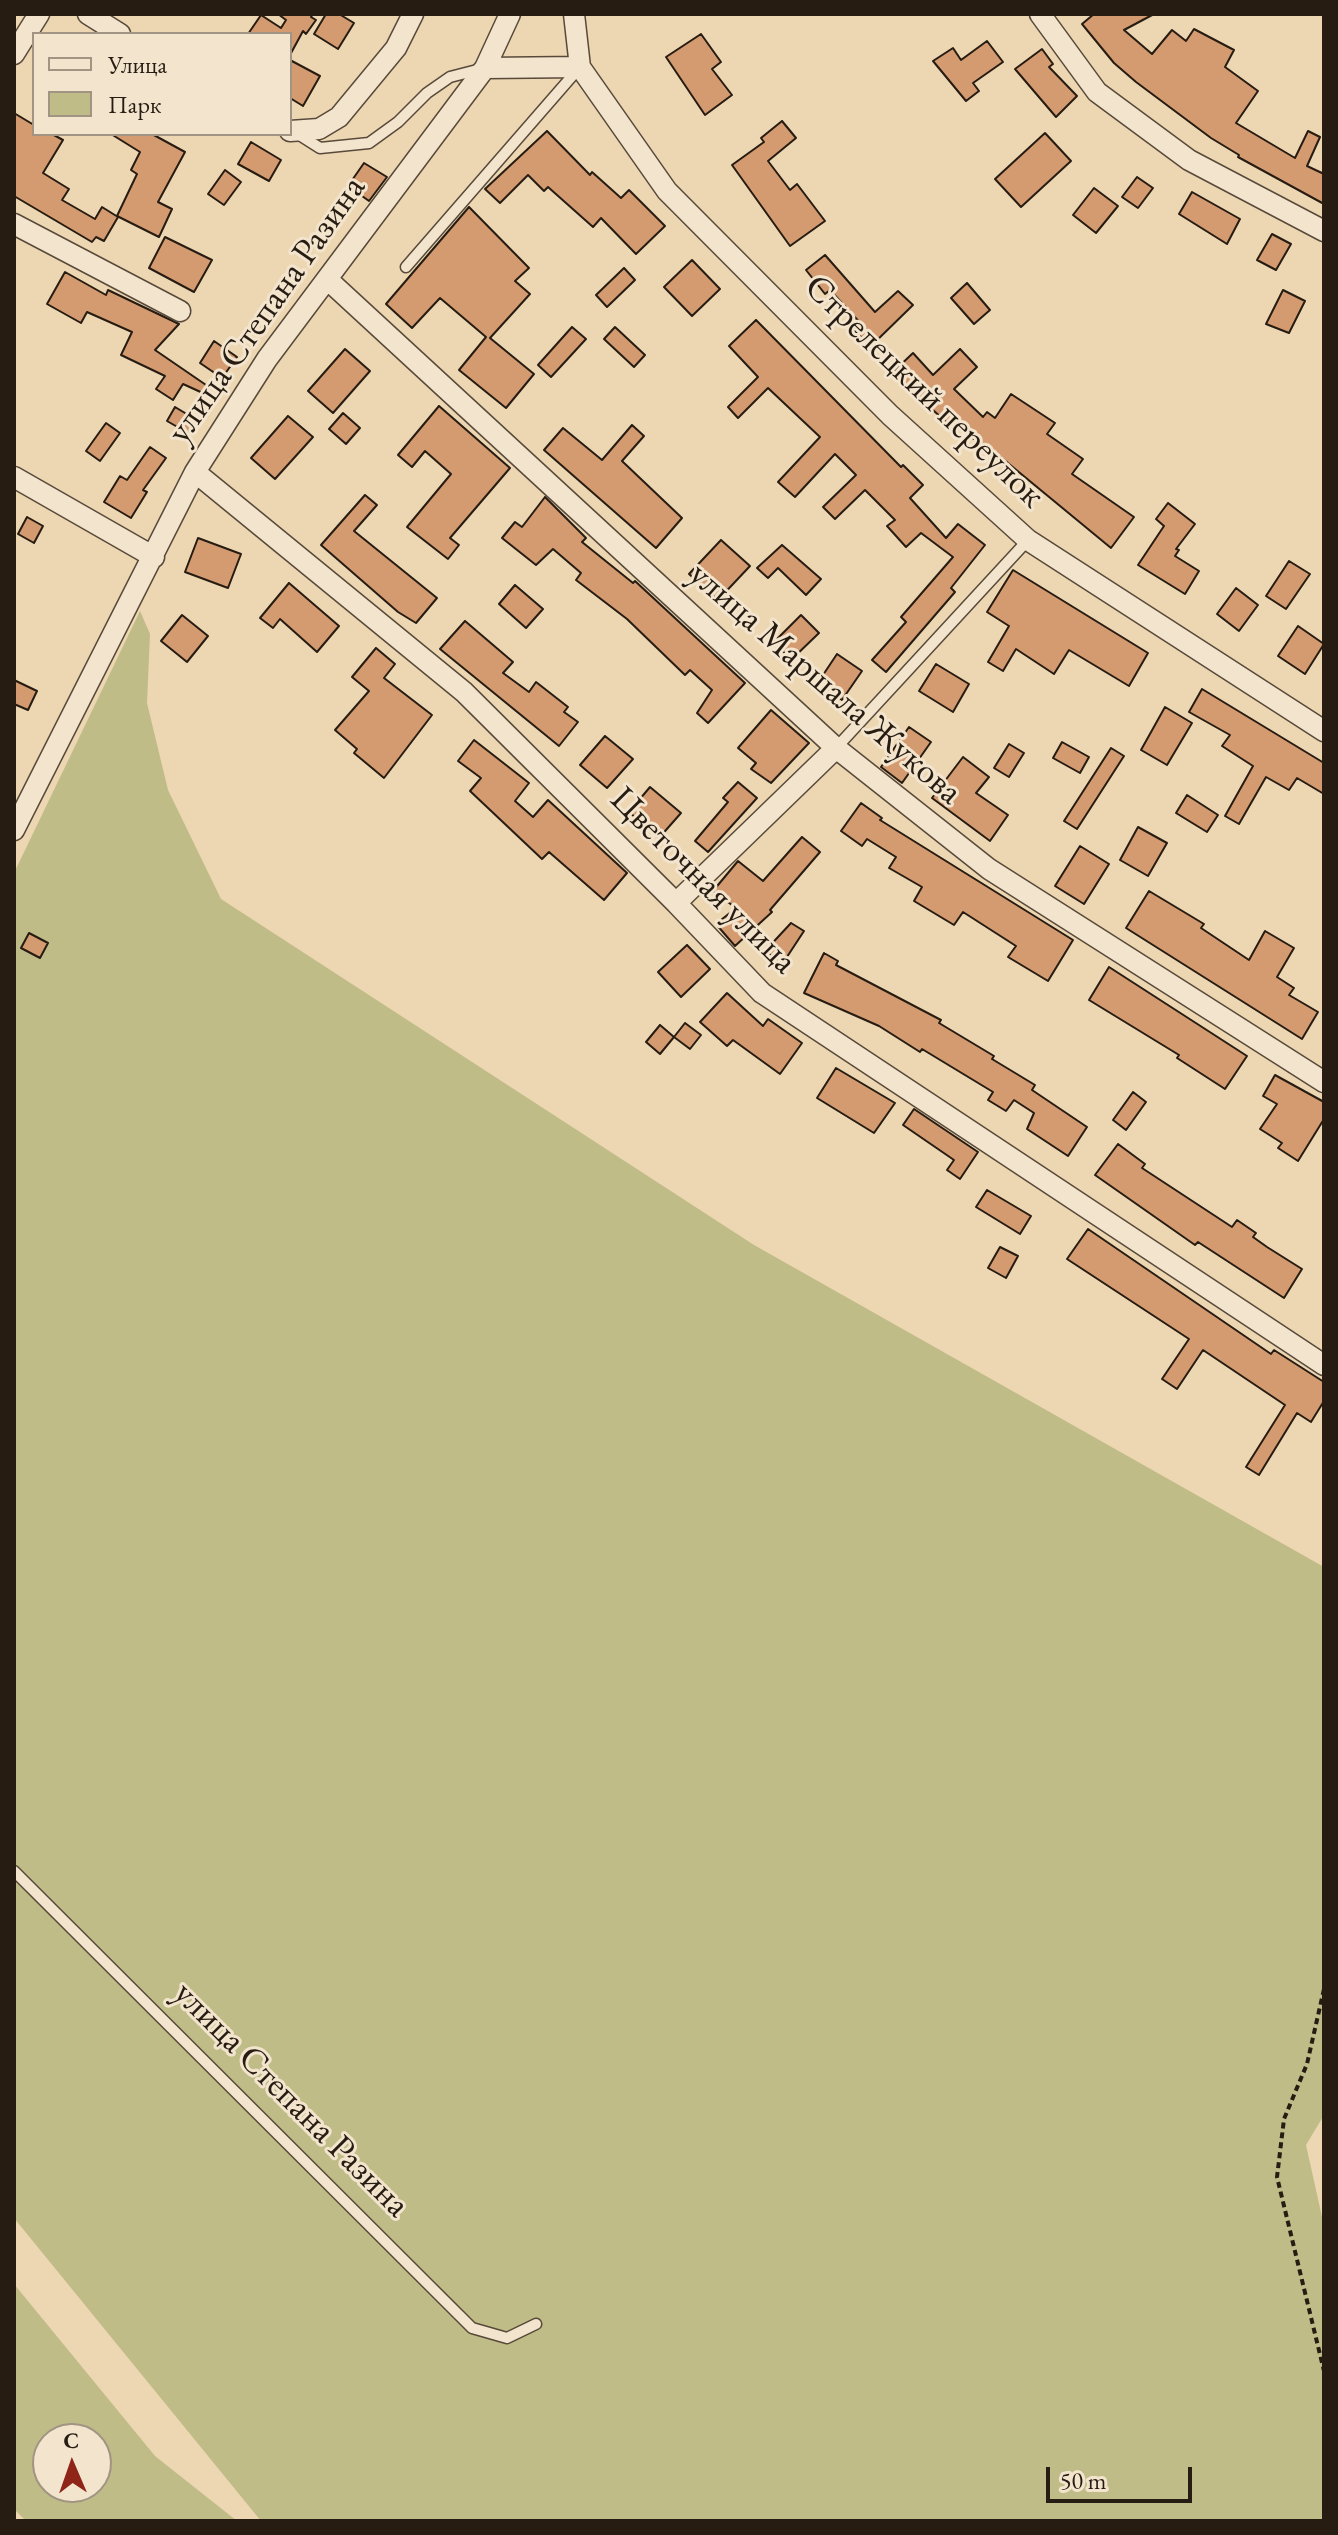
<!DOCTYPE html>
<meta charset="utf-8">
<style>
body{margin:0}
#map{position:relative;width:1338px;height:2535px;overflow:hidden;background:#edd6b2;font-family:"EB Garamond",serif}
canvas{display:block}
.frame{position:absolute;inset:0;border:16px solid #261c12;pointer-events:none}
.legend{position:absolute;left:32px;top:32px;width:260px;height:104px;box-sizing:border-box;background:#f3e4cd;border:2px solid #a19482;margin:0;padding:10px 14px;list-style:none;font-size:24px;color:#261c12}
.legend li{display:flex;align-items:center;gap:16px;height:40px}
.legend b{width:40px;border:2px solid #a19482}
.north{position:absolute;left:32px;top:2423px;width:80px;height:80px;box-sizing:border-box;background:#f3e4cd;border:2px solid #a19482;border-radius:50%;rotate:358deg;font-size:22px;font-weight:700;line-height:32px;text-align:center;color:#261c12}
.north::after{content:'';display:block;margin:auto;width:28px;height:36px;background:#8f2418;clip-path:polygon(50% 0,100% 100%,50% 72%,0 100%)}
.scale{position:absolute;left:1046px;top:2467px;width:146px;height:36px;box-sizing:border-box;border:4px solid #261c12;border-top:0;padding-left:10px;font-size:24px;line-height:28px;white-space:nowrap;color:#261c12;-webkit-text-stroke:6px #f3e4cd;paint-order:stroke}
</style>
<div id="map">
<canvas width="1338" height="2535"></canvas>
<div class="frame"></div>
<ul class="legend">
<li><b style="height:10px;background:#f3e4cd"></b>Улица</li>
<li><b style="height:22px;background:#bfbc87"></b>Парк</li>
</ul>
<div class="north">С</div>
<div class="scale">50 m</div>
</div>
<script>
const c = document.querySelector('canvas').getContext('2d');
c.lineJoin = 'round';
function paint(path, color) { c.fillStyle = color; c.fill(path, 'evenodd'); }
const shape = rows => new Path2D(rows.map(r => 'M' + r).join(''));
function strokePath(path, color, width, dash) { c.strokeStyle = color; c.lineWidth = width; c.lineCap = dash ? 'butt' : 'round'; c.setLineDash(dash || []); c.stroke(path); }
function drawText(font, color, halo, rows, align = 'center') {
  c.font = font + ' "EB Garamond",serif'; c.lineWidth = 6; c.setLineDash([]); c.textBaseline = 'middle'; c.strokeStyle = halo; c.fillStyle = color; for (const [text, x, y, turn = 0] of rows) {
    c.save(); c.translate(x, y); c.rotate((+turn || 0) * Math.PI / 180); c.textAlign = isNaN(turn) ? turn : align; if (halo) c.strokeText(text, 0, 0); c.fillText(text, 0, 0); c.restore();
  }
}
const green = shape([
 [140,611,150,634,147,703,168,790,221,899,754,1245,1324,1567,1324,2115,1306,2145,1324,2226,1324,2521,261,2521,14,2218,14,873],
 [14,2284,155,2456,237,2521,26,2521,14,2509],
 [48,2439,96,2439,96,2487,48,2487]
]);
const building = shape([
 [278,14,313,14,311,17,316,20,306,34,303,31,290,55,290,34,248,34,261,15,281,28,286,20,278,14],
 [326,14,339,14,354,23,338,49,314,34,326,14],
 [1094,14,1154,14,1124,30,1152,54,1172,30,1186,41,1194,29,1234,50,1225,67,1258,91,1236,123,1295,158,1308,131,1320,137,1307,166,1324,174,1324,204,1238,157,1239,155,1211,138,1136,82,1114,63,1082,24,1094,14],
 [701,34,721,62,712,69,732,95,705,115,666,57,701,34],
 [987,41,1003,62,973,83,979,91,966,101,933,61,953,48,961,60,987,41],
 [1042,49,1053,64,1049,67,1077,96,1056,117,1015,69,1042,49],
 [290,60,320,76,303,106,290,98,290,60],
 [14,113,34,125,34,134,52,134,63,140,43,173,69,189,62,200,95,219,102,207,118,217,104,241,96,237,92,242,14,196,14,113],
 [782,121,796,138,768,161,790,190,797,184,825,221,790,246,732,165,764,142,761,138,782,121],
 [547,131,590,175,592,172,621,198,629,190,665,226,636,254,601,218,593,227,548,187,544,191,528,175,500,203,485,189,547,131],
 [1045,133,1071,161,1021,207,995,179,1045,133],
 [111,134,152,134,185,152,158,202,172,209,159,237,117,216,137,174,131,170,140,152,111,134],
 [251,142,281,160,269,181,238,164,251,142],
 [364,163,387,177,369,201,348,186,364,163],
 [225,170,241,182,224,205,208,194,225,170],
 [1137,177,1153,188,1138,208,1122,197,1137,177],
 [1094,188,1118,206,1096,233,1073,215,1094,188],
 [1192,192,1240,219,1227,244,1179,214,1192,192],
 [469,207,529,268,515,281,530,294,490,338,534,374,506,408,459,370,486,337,440,298,412,328,386,304,469,207],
 [1272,234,1291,244,1276,270,1257,260,1272,234],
 [165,237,212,260,194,292,149,268,165,237],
 [825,255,875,312,898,291,913,305,870,347,855,331,862,325,830,290,825,294,806,270,825,255],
 [692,260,720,289,692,316,664,287,692,260],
 [624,268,635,280,607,307,596,295,624,268],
 [65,272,106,295,108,290,179,324,155,350,209,387,205,394,183,384,173,400,156,389,165,376,121,355,132,332,87,312,81,323,47,304,65,272],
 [967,283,990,310,974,324,951,298,967,283],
 [1283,290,1305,301,1289,333,1266,324,1283,290],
 [756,320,901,467,903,465,923,485,910,498,946,538,958,524,985,545,951,588,955,592,886,672,872,660,906,622,901,617,953,557,921,533,906,547,887,526,895,520,865,490,835,519,823,507,856,475,835,454,795,497,778,482,820,437,768,388,738,418,728,407,758,377,729,346,756,320],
 [572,327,586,339,551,377,538,365,572,327],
 [615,327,645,355,634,367,604,339,615,327],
 [214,341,237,357,222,378,200,363,214,341],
 [345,349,370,371,333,413,308,391,345,349],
 [960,349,977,367,954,389,983,417,987,412,995,418,1011,394,1055,423,1047,434,1083,459,1072,474,1134,517,1111,548,1003,459,958,428,955,430,892,373,913,353,933,375,960,349],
 [439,406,510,468,450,538,459,545,448,559,407,527,451,474,425,451,412,467,398,455,439,406],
 [175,407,195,419,188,433,167,421,175,407],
 [343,413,360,428,346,444,329,429,343,413],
 [288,416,313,437,275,479,251,458,288,416],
 [106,423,120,433,100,461,86,451,106,423],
 [632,425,644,436,622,461,682,518,656,548,544,450,563,428,602,460,632,425],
 [150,447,166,458,143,490,147,492,131,518,104,502,120,476,127,480,150,447],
 [365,495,377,505,354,531,437,598,416,623,398,612,321,545,365,495],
 [545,497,586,538,582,542,633,583,635,581,745,683,708,723,697,713,712,690,690,670,685,675,627,619,576,580,581,573,553,549,536,565,502,538,515,522,522,527,545,497],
 [1168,503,1195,524,1176,549,1179,550,1175,556,1199,571,1185,594,1138,565,1164,526,1156,519,1168,503],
 [27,517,43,526,34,543,18,534,27,517],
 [198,538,241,554,228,588,185,572,198,538],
 [721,540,750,566,718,600,689,574,721,540],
 [782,545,821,579,806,595,778,568,768,578,757,568,782,545],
 [1289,561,1310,574,1286,609,1266,596,1289,561],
 [1013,570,1148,653,1129,686,1069,650,1054,674,1016,649,1003,671,988,662,1009,626,987,612,1013,570],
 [289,583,339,626,317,652,280,619,273,628,260,618,289,583],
 [515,585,543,609,526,628,499,604,515,585],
 [1236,588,1258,605,1239,631,1217,614,1236,588],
 [182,615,208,636,187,662,161,641,182,615],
 [801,615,819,633,791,660,774,642,801,615],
 [465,621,513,662,503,673,529,692,536,682,568,707,564,712,578,722,559,746,440,649,465,621],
 [1298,626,1324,644,1305,674,1278,656,1298,626],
 [376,648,395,664,384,678,432,715,384,778,354,753,357,749,335,730,369,691,352,677,376,648],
 [837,654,862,671,842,700,817,684,837,654],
 [936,664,969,684,953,712,919,691,936,664],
 [14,680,37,691,28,710,14,704,14,680],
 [1202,689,1324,763,1324,794,1297,778,1289,790,1266,777,1239,824,1225,816,1253,766,1222,746,1230,735,1189,712,1202,689],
 [1165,707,1192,723,1167,765,1141,750,1165,707],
 [771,710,809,743,771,783,751,769,756,763,738,748,771,710],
 [909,727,931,742,902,783,881,767,909,727],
 [605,736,633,759,607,788,580,765,605,736],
 [474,740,529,783,515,801,533,817,548,800,627,873,604,900,549,852,542,859,470,791,481,778,458,761,474,740],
 [1062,742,1089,757,1080,773,1053,758,1062,742],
 [1009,744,1024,753,1009,777,994,768,1009,744],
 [1111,748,1124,756,1077,829,1064,821,1111,748],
 [963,757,989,777,976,793,1008,815,990,841,932,798,963,757],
 [738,782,757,798,708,852,695,841,728,802,723,798,738,782],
 [650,787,681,813,659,838,629,812,650,787],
 [1187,795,1218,815,1207,832,1176,813,1187,795],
 [861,803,882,818,880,820,1073,940,1048,981,1008,957,1016,946,963,912,954,925,914,901,922,887,889,868,896,857,867,839,862,846,841,831,861,803],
 [1138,827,1167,843,1148,876,1120,860,1138,827],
 [802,837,820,852,770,910,772,912,735,946,716,924,736,908,713,891,738,861,763,881,802,837],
 [1080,846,1109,864,1084,904,1055,886,1080,846],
 [1149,891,1204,924,1201,928,1249,960,1265,931,1294,948,1277,977,1294,988,1289,995,1318,1012,1302,1039,1126,928,1149,891],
 [791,923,804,931,783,963,765,951,791,923],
 [29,933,48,943,40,958,21,948,29,933],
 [687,945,710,969,681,997,658,972,687,945],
 [824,953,838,961,836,965,941,1020,939,1023,994,1056,992,1059,1035,1085,1032,1090,1087,1127,1068,1156,1027,1129,1034,1113,1014,1100,1006,1111,988,1100,993,1092,922,1049,920,1052,879,1026,804,993,824,953],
 [1109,967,1247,1056,1225,1089,1177,1058,1179,1055,1089,1000,1109,967],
 [727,993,763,1026,768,1019,802,1043,780,1074,733,1040,727,1046,700,1022,727,993],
 [685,1023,701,1035,690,1049,674,1037,685,1023],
 [660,1025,674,1037,660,1054,646,1042,660,1025],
 [836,1068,895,1103,874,1133,817,1098,836,1068],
 [1275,1075,1324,1102,1324,1119,1298,1161,1278,1148,1282,1143,1260,1129,1277,1104,1263,1096,1275,1075],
 [1133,1092,1146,1102,1126,1130,1113,1120,1133,1092],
 [914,1109,978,1152,960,1179,947,1170,954,1160,903,1125,914,1109],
 [1118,1144,1145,1164,1142,1168,1232,1227,1237,1220,1256,1233,1253,1237,1267,1247,1302,1269,1284,1298,1198,1242,1195,1245,1095,1175,1118,1144],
 [987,1190,1031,1216,1020,1234,976,1207,987,1190],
 [1088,1229,1271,1354,1274,1350,1324,1382,1324,1401,1311,1422,1297,1413,1259,1475,1246,1467,1285,1405,1203,1350,1177,1389,1162,1379,1189,1339,1067,1259,1088,1229],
 [1000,1247,1018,1256,1006,1278,988,1268,1000,1247]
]);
const path = shape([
 [1324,1989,1307,2064,1284,2119,1277,2177,1324,2371]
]);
const lane = shape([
 [298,134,320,148,369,143,398,122,427,93,450,77,481,69],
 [406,267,580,67],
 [836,748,1028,540],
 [14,1871,472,2328,507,2338,536,2324]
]);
const street = shape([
 [88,14,120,34],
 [574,14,580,67,667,191,890,415,1028,540,1324,731],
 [1040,14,1097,92,1189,160,1324,231],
 [14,54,39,14],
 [485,68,580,67],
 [290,131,319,129,339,117,396,48,413,14],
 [14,224,180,311],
 [327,279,836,748,989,869,1324,1082],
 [195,472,464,692,676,903,762,993,1324,1365],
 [14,477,154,557],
 [14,830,195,472,267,359,485,68,510,14],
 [676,903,836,748]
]);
const streetNames = [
 ["улица Степана Разина",267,310,-55],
 ["Стрелецкий переулок",924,392,44],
 ["улица Маршала Жукова",825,684,41],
 ["Цветочная улица",703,881,45],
 ["улица Степана Разина",291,2100,45]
];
paint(green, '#bfbc87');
paint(building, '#d49a70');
strokePath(building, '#261c12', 2);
strokePath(lane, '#584a3a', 13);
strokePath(street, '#584a3a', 23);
strokePath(path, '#261c12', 4, [6, 4]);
strokePath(lane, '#f3e4cd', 10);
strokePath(street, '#f3e4cd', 20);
drawText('36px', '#261c12', '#f3e4cd', streetNames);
</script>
